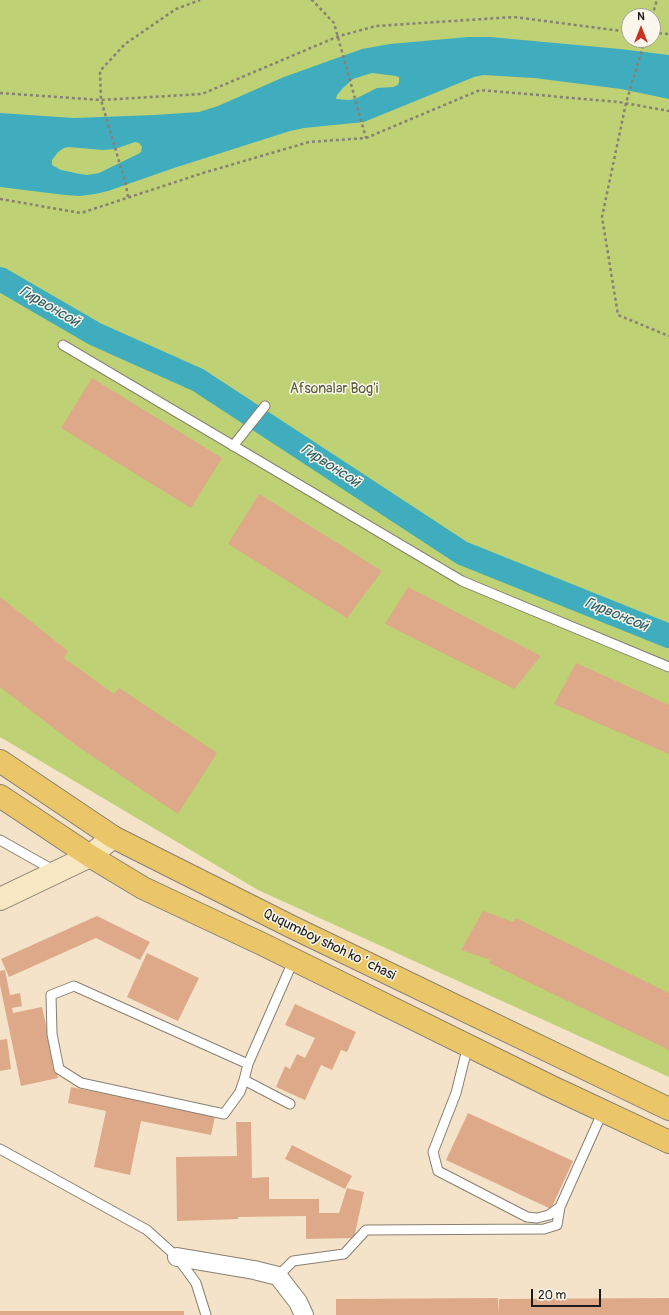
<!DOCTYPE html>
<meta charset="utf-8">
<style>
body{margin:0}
#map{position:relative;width:669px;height:1315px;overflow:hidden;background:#f4e3c9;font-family:Pangolin,sans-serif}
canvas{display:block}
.north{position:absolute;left:621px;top:8px;width:40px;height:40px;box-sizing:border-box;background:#fbf7ec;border:1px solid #a29f99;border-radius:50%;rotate:0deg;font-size:11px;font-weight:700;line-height:16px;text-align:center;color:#1c1c1c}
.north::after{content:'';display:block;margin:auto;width:14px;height:18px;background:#c8321e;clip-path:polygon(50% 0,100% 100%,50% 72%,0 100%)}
.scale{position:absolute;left:531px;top:1289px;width:70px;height:18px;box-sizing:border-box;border:2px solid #1c1c1c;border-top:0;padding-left:5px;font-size:12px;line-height:14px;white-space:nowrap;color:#1c1c1c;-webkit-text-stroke:3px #fbf7ec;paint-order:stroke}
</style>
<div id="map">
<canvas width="669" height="1315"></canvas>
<div class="north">N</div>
<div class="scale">20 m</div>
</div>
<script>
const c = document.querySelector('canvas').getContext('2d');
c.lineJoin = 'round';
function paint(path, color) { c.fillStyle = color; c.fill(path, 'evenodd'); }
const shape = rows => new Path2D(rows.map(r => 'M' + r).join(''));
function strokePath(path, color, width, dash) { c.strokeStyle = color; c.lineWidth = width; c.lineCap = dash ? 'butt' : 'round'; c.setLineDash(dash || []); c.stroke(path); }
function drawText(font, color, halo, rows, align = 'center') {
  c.font = font + ' Pangolin,sans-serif'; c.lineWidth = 3; c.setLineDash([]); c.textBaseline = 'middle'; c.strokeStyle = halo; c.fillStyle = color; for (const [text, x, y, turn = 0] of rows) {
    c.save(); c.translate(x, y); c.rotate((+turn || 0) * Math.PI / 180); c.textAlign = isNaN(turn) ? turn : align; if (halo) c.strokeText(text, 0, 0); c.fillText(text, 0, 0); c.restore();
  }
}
const green = shape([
 [0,0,669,0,669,1077,258,890,0,737],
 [629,16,653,16,653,40,629,40]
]);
const water = shape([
 [468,37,490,37,620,49,669,55,669,99,621,89,534,78,483,75,474,77,364,122,304,128,290,131,174,168,108,191,95,194,80,196,65,195,0,187,0,113,74,118,154,115,199,112,218,106,284,77,362,49,390,44],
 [372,73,396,76,399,77,399,82,398,85,393,87,377,88,355,99,349,100,336,99,337,95,343,88,353,79],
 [135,142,139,143,142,147,141,152,138,154,99,173,87,175,80,174,61,170,52,165,52,160,58,152,64,148,68,147,103,150,115,149]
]);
const canal = shape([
 [0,279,95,334,198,380,462,553,669,636]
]);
const building = shape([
 [92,378,222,458,191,508,61,428],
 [259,494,382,571,347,618,228,544],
 [408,587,541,656,514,689,385,624],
 [0,597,68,651,64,658,114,694,119,688,217,753,178,814,77,746,0,687],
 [576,663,669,705,669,754,554,704],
 [483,911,513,922,516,918,669,993,669,1050,489,963,491,960,461,950],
 [97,916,150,942,140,960,96,938,9,977,1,959],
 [147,953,199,978,178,1021,127,997],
 [5,970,10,995,20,993,22,1006,12,1008,13,1013,42,1007,58,1078,21,1086,0,985,0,971],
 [295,1004,356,1032,347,1052,341,1050,332,1070,321,1065,305,1100,276,1087,285,1066,290,1069,297,1054,305,1058,315,1038,285,1025],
 [7,1039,11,1069,0,1071,0,1040],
 [71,1087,215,1116,211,1135,141,1121,130,1175,94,1167,106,1111,68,1103],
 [468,1113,573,1161,551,1209,446,1160],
 [236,1122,251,1122,252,1178,269,1177,269,1199,319,1199,319,1213,339,1213,347,1188,364,1192,354,1238,306,1239,306,1216,238,1217,238,1219,177,1221,176,1157,237,1156],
 [292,1145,352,1176,345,1189,285,1159],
 [498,1298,499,1315,336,1315,336,1299],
 [669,1298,669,1315,499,1315,499,1299],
 [0,1311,184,1311,184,1315,0,1315]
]);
const path = shape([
 [311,0,313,1,334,23,366,138],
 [652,16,657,0],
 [653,33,669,34],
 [645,40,626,103,602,217,618,315,669,336],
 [0,93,101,100,202,94,339,36,376,26,514,17,629,32],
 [128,197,126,185,101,100,100,71,125,44,176,9,200,0],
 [0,199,81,213,203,173,309,142,366,138,480,90,619,102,669,111]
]);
const service = shape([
 [63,345,462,581,669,667],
 [233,446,265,406],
 [0,840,55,871],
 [468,1045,456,1093,433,1152,438,1171,527,1217,537,1218,549,1215,560,1207,603,1111],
 [244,1080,240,1092,224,1114,81,1083,59,1069,52,1034,51,995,74,986,248,1064],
 [290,1104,244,1080,248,1064,294,959],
 [0,1149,147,1230,177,1257,196,1283,206,1315],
 [278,1276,293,1261,344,1254,366,1230,544,1229,557,1225,560,1207]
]);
const minor = shape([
 [177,1257,254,1270,278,1276,298,1302,304,1315]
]);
const secondary = shape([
 [0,899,90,856,113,837]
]);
const primary = shape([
 [0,761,113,837,290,926,669,1109],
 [0,796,90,856,143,888,262,944,552,1087,669,1142]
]);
const parkNames = [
 ["Afsonalar Bog'i",334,389]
];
const streetNames = [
 ["Ququmboy shoh koʻchasi",329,945,26]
];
const waterNames = [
 ["Гирвонсой",49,307,30],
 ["Гирвонсой",330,466,33],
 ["Гирвонсой",616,615,22]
];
paint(green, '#bed275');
paint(water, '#3fadbd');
strokePath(canal, '#3fadbd', 24);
paint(building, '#dda988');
strokePath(service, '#888072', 11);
strokePath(minor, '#888072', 20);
strokePath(secondary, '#888072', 24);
strokePath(primary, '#888072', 24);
strokePath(path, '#888072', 2.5, [3, 3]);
strokePath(service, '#fff', 9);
strokePath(minor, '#fff', 18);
strokePath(secondary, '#f7e8c3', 22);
strokePath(primary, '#ebc669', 22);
drawText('14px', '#555c3b', '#fbf7ec', parkNames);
drawText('14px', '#1c1c1c', '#fbf7ec', streetNames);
drawText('italic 15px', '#2c5d64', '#fbf7ec', waterNames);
</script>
